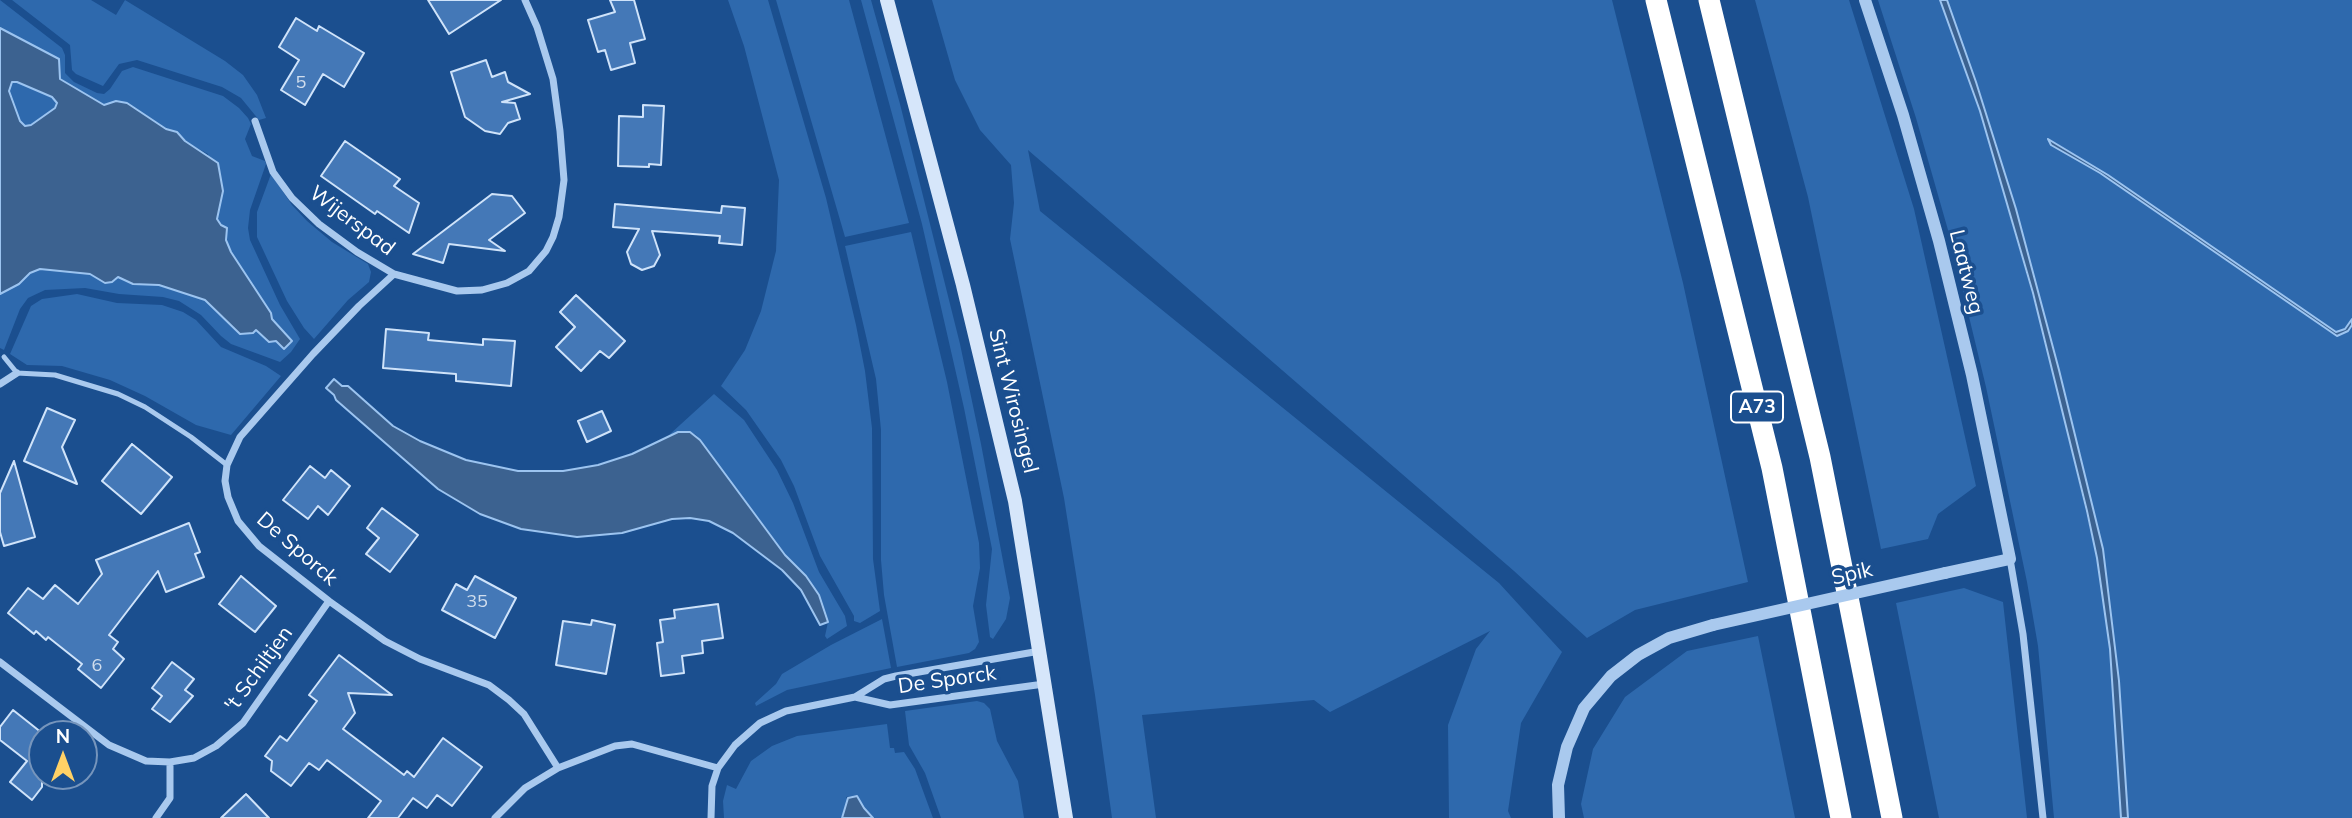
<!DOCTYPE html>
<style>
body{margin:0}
#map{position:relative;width:2352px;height:818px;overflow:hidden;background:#1b4f8f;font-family:Mulish,sans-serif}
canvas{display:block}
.north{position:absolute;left:28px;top:720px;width:70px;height:70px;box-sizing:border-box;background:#1b4f8f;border:2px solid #7695bc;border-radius:50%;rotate:0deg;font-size:19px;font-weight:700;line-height:28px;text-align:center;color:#fff}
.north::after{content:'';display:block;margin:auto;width:24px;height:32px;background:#ffd166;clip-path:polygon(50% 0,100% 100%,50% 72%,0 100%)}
</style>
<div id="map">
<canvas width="2352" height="818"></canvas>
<div class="north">N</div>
</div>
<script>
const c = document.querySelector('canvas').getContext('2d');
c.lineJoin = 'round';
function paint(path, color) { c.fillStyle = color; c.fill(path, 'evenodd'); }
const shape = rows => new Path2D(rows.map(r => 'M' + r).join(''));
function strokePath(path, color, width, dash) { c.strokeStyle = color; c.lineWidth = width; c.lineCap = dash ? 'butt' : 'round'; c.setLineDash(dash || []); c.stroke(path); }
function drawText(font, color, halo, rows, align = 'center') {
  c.font = font + ' Mulish,sans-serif'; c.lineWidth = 7; c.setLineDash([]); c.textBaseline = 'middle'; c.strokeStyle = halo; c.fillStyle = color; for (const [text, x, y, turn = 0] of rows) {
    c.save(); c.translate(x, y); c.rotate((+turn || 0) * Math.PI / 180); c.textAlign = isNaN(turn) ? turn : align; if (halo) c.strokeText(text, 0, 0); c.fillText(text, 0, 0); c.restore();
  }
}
const green = shape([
 [0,0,62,48,65,55,65,73,74,82,97,93,104,94,110,89,122,71,133,67,223,96,239,108,248,118,251,124,245,139,252,156,265,161,266,164,250,210,248,228,250,240,280,305,300,339,291,352,280,362,231,344,221,336,201,315,179,301,163,297,119,294,85,288,45,290,28,298,20,309,4,350,0,348,0,294,19,284,30,273,40,269,90,274,105,283,118,277,133,284,159,284,205,300,240,334,256,330,269,341,276,341,284,350,293,341,272,319,228,247,226,228,221,225,217,219,208,154,184,141,177,132,166,129,127,103,116,101,104,105,60,79,59,59,0,28],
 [12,0,91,0,116,15,125,0,225,61,243,75,257,95,266,118,259,120,241,98,222,87,137,60,119,64,103,86,76,74,72,70,70,45],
 [728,0,768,0,826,198,856,325,865,371,872,428,873,559,880,611,860,623,854,621,854,616,820,556,794,486,781,460,746,410,721,386,745,350,761,311,776,251,779,180,744,46],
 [776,0,849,0,909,223,845,237],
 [861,0,871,0,900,104,960,344,981,444,1010,598,1006,619,993,639,990,637,986,605,992,549,964,408,922,224],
 [932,0,1612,0,1683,283,1748,582,1635,610,1587,638,1514,571,1028,150,1040,211,1499,583,1562,652,1521,723,1508,811,1511,818,1449,818,1448,725,1476,649,1490,631,1330,712,1314,700,1142,715,1156,818,1112,818,1095,695,1064,498,1010,239,1014,203,1011,165,980,130,955,80],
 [1755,0,1849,0,1914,209,1976,486,1938,514,1928,539,1881,549,1808,197],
 [1878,0,1940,0,1980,111,2046,342,2097,558,2110,649,2121,818,2054,818,2038,646,2027,582,1986,387,1948,230,1916,118],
 [1947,0,2352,0,2352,319,2345,330,2336,332,2108,175,2050,140,2052,145,2100,173,2337,335,2348,331,2352,325,2352,818,2128,818,2119,681,2103,549,2059,370,2016,209,1976,82],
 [12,82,17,82,52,97,57,103,55,108,31,125,25,126,20,121,9,91],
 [271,174,292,205,307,221,332,242,368,264,371,272,369,282,348,300,314,339,304,328,287,301,257,237,257,212],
 [911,232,947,382,979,543,980,568,973,606,979,642,975,649,969,653,897,667,884,595,881,560,881,430,876,379,845,246],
 [77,294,117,303,162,305,183,312,196,320,221,347,266,366,281,376,231,435,196,425,145,396,110,380,62,366,27,365,10,354,31,306,42,299],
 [714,394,744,420,777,470,793,503,819,572,845,616,847,626,827,639,825,636,828,622,806,576,785,555,696,435,691,432,678,432,669,435],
 [1964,588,2003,602,2027,818,1939,818,1896,603],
 [882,619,891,668,787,690,756,706,755,703,776,684,782,674,831,645],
 [1758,636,1795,818,1584,818,1581,804,1593,749,1625,697,1687,651],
 [977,701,984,703,990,709,997,741,1018,781,1024,818,941,818,925,773,909,745,905,711],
 [887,724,890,748,894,748,895,753,904,752,915,769,933,818,874,818,858,800,858,795,846,797,848,801,841,818,724,818,723,801,727,785,736,789,751,761,772,746,797,736]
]);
const water = shape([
 [1940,0,1947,0,1976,82,2016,209,2059,370,2103,549,2119,681,2128,818,2121,818,2110,649,2097,558,2087,511,2033,293,1980,111,1940,0],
 [0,28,59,59,60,79,104,105,116,101,127,103,166,129,177,132,185,141,218,163,223,191,217,219,221,225,227,228,226,240,231,252,271,313,272,319,292,341,284,349,276,341,269,342,256,330,253,333,240,334,205,300,159,285,133,284,118,277,112,282,105,283,90,274,40,269,30,273,19,284,0,294,0,28],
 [12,82,17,82,52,97,57,103,55,108,31,125,25,126,20,121,9,91,12,82],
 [2048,139,2108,175,2336,332,2345,329,2352,319,2352,325,2348,331,2337,336,2100,173,2051,145,2048,139],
 [334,379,342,386,348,386,393,426,420,441,466,460,518,471,563,471,598,465,632,454,678,432,690,432,700,440,785,555,806,576,819,595,828,622,820,625,801,590,782,570,733,533,709,521,690,518,672,519,622,533,577,537,521,529,480,514,438,489,336,400,334,395,326,388,334,379],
 [857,796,864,808,873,818,842,818,848,798,857,796]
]);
const building = shape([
 [428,0,501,0,449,34,428,0],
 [610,0,634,0,645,39,630,43,635,63,611,70,605,50,598,52,588,20,615,12,610,0],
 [296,18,317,31,319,26,364,53,344,87,323,74,305,105,281,90,299,60,279,47,296,18],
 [486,60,492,77,505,72,508,82,530,94,502,102,515,103,520,119,508,123,500,134,485,131,465,117,451,72,486,60],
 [643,105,664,106,661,165,649,164,649,167,618,166,619,116,643,117,643,105],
 [345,141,400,179,394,186,419,203,409,233,377,211,375,214,321,176,345,141],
 [492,194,512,196,525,213,489,240,505,251,449,244,443,263,413,254,492,194],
 [615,204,721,213,722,206,745,208,742,245,719,243,720,236,652,231,660,255,654,266,642,270,631,264,627,252,639,229,613,227,615,204],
 [576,295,625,341,609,358,600,351,581,371,556,347,575,327,560,312,576,295],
 [386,329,429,333,428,340,483,345,483,339,515,341,511,386,456,381,456,374,383,368,386,329],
 [47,408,75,420,62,447,77,484,24,461,47,408],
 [602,411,611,431,587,442,578,421,602,411],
 [132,444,172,477,141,514,102,481,132,444],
 [14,461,35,537,4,546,0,532,0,493,14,461],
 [310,466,325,478,331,470,350,486,328,515,318,506,308,519,283,500,310,466],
 [382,508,418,535,390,572,366,554,379,538,367,528,382,508],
 [189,523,200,552,195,554,204,577,166,592,158,571,109,635,118,642,113,649,124,659,101,688,78,669,82,664,48,637,46,640,36,631,34,634,8,613,28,588,43,599,55,585,78,604,102,574,96,560,189,523],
 [241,576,276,606,255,632,219,604,241,576],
 [475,576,516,598,495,638,442,610,456,584,467,590,475,576],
 [718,604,723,638,702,641,703,653,682,656,684,673,661,676,657,643,663,642,660,620,675,618,674,610,718,604],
 [592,620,615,625,606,674,556,665,563,621,591,625,592,620],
 [339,655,392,695,348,693,355,713,343,729,404,775,407,771,414,777,443,738,482,767,452,806,437,795,427,808,413,798,398,818,368,818,381,801,327,760,319,770,309,763,291,786,271,771,272,761,265,756,280,736,287,741,317,701,309,695,339,655],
 [172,662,194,679,185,690,193,696,170,722,152,709,162,696,152,688,172,662],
 [13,710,42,733,42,787,32,800,10,782,27,761,0,740,0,727,13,710],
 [246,794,269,818,221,818,246,794]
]);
const service = shape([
 [4,357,17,373,55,375,118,394,145,407,191,437,227,465]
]);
const minor = shape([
 [525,0,537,27,553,79,560,131,564,180,559,217,553,237,546,251,529,271,507,283,482,290,457,291,394,274,359,306,313,354,240,437,227,465,225,481,228,497,238,521,259,546,329,601,385,641,420,659,489,685,509,700,524,714,558,768,615,746,632,744,718,768],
 [255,121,273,172,292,198,319,224,357,252,394,274],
 [0,384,17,373],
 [2010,559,2023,634,2043,818],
 [0,662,109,745,146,761,170,762,194,758,216,746,243,723,329,601],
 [855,697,890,705,1044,684],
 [156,818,170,798,170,762],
 [495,818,525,788,558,768],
 [711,818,712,786,718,768,735,745,760,723,786,711,855,697,884,679,896,676,1040,651]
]);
const tertiary = shape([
 [1865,0,1903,115,1939,241,1972,375,2010,559,1945,573],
 [1559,818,1558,785,1567,747,1584,708,1611,676,1638,655,1669,638,1713,625]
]);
const secondary = shape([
 [887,0,963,285,1015,501,1066,818]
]);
const motorway = shape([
 [1656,0,1772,468,1841,818],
 [1709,0,1820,457,1892,818]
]);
const tertiaryBridge = shape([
 [1713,625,1945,573]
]);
const numberNames = [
 ["5",301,83],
 ["35",477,602],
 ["6",97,666]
];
const shields = [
 [1757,407,52]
];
const shieldNames = [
 ["A73",1757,407]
];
const streetNames = [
 ["Wijerspad",352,221,37],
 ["Laatweg",1966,272,76],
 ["Sint Wirosingel",1013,401,76],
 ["De Sporck",297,549,41],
 ["Spik",1852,574,-13],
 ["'t Schiltjen",259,669,-54],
 ["De Sporck",947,680,-8]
];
paint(green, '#2e69ad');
paint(water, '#3c6290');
strokePath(water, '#9cc4f0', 2);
paint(building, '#4478b7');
strokePath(building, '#cfe3fa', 2);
strokePath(service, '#a9c9ee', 5);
strokePath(minor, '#a9c9ee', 7);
strokePath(tertiary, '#a9c9ee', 12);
strokePath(secondary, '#d6e6fa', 14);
strokePath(motorway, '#fff', 21);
strokePath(tertiaryBridge, '#a9c9ee', 12);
drawText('18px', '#d0dded', null, numberNames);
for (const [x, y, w] of shields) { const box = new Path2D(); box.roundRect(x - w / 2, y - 15.5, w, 31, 5); c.fillStyle = '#1b4f8f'; c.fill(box); strokePath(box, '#fff', 2); }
drawText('bold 19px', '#fff', null, shieldNames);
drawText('21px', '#fff', '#1b4f8f', streetNames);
</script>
